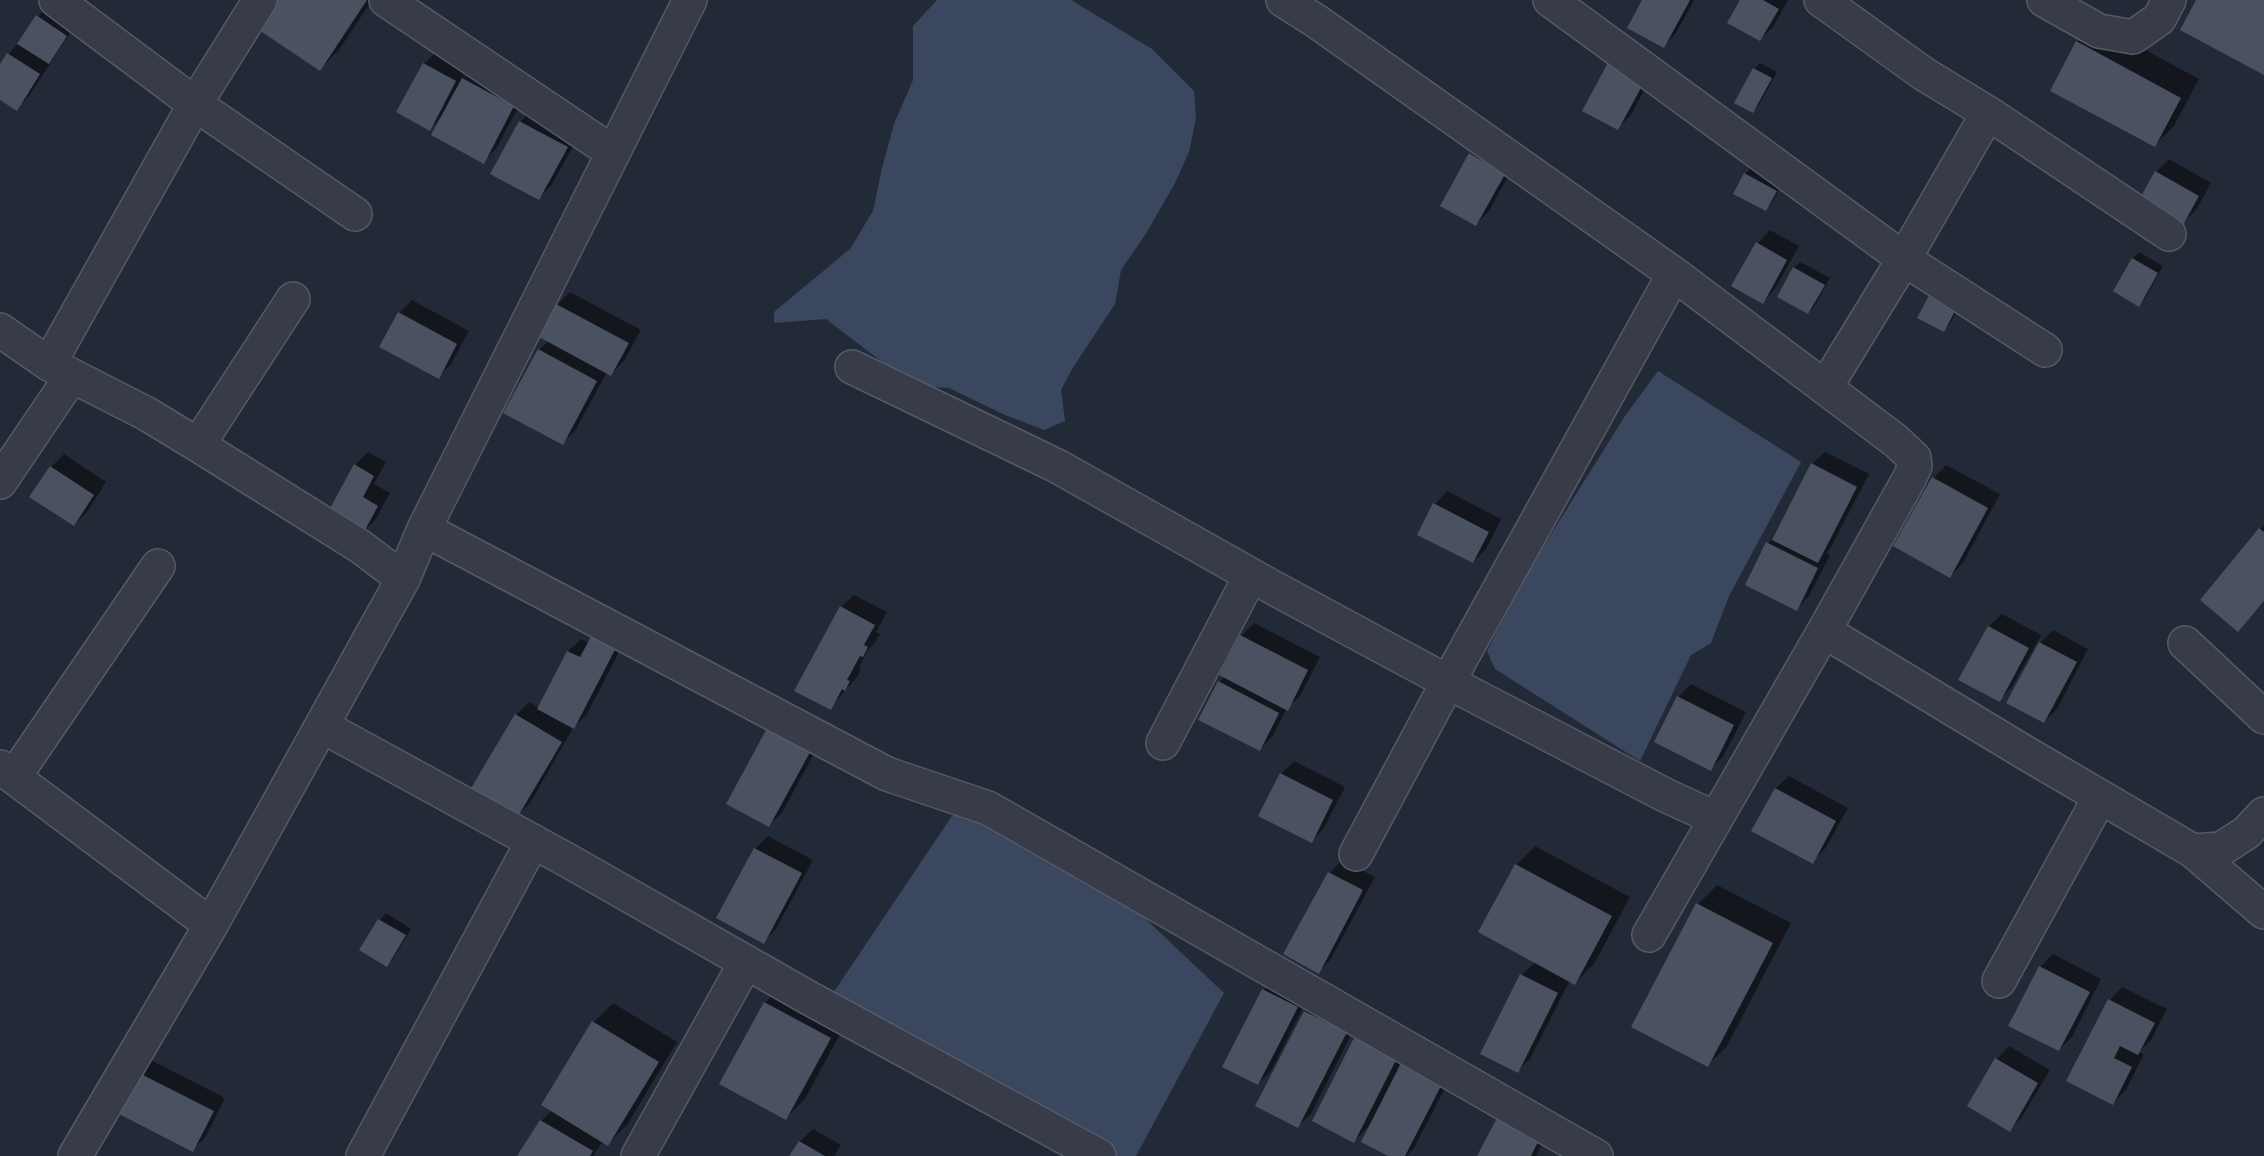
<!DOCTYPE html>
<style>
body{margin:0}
canvas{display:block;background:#232a37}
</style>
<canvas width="2264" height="1156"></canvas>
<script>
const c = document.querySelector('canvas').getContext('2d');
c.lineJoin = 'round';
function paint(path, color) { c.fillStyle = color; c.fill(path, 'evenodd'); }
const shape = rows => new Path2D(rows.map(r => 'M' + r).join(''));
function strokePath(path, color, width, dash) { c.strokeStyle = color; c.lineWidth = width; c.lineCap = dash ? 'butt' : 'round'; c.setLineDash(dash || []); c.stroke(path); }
const water = shape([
 [937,0,1071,0,1152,49,1194,91,1196,119,1189,152,1174,185,1145,235,1121,270,1115,304,1072,369,1061,390,1065,421,1044,430,1005,415,949,388,919,386,877,358,826,319,774,323,774,312,850,249,873,211,882,168,894,124,913,80,913,26],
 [1658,371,1801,462,1729,596,1711,643,1691,655,1640,761,1495,669,1487,651,1533,563,1625,416],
 [956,810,1098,874,1224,993,1136,1156,1098,1156,823,1008]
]);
const shadow = shape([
 [272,0,372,0,339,50,320,69],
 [1644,0,1694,0,1676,33,1664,46],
 [1742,0,1788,0,1773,27,1760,39],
 [43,10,72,30,29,96,16,109,0,98,0,66],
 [2096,23,2199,79,2174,126,2155,145,2077,42],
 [1625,46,1658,64,1631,115,1618,128],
 [437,51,468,68,463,79,476,66,526,93,496,149,483,162,441,117,430,129,424,64],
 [1760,63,1777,72,1759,105,1752,111,1754,69],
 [533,109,580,134,551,186,538,198,520,122],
 [1483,141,1517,160,1489,211,1476,224,1470,154],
 [2169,159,2211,183,2196,210,2183,223,2156,172],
 [1751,168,1782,184,1772,203,1766,209,1745,174],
 [1770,230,1799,246,1775,289,1763,302,1733,286,1758,243],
 [2139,252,2163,266,2145,299,2139,305,2115,291,2133,258],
 [1800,262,1830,278,1814,307,1808,313,1794,268],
 [1941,280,1966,293,1950,324,1944,330],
 [570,292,641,330,624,361,611,374,607,372,575,431,562,443,539,350,548,341,557,305],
 [412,300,469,331,451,364,438,377,399,313],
 [368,452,386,462,374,484,390,493,376,519,363,532,355,465],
 [1825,452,1869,474,1830,549,1826,553,1830,555,1809,596,1797,609,1768,543,1776,535,1812,464],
 [64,454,106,482,87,512,74,525,51,467],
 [1946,465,2000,494,1963,563,1950,576,1895,546,1934,478],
 [1447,491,1501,519,1486,549,1473,562,1435,504],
 [2264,526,2264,602,2238,630,2260,529],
 [854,595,887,612,876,632,880,634,875,642,868,650,859,667,861,668,858,676,830,708,841,607],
 [2002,614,2041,635,2012,687,1999,700,1960,679,1989,626],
 [1254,623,1320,657,1300,696,1287,708,1273,736,1260,749,1219,682,1225,677,1241,636],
 [633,625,587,714,573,728,530,803,517,816,516,715,529,702,539,708,568,651,581,639,589,643],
 [2053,630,2088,649,2057,709,2044,722,2040,643],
 [1691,684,1746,712,1723,757,1710,769,1678,697],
 [785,709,826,731,782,813,769,825],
 [1294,761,1345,787,1324,828,1312,841,1281,774],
 [1789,776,1848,808,1825,849,1812,862,1753,831,1776,788],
 [768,836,813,860,776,929,763,942,755,849],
 [1535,846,1630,897,1594,964,1575,983,1570,980,1530,1059,1517,1071,1522,975,1535,962,1516,865],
 [1342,860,1375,877,1331,959,1319,972,1285,954,1329,873],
 [1717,885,1791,923,1727,1046,1708,1065,1633,1026,1698,904],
 [386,913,411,929,393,959,387,965,361,949,380,920],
 [2053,954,2101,979,2072,1037,2059,1050,2040,967],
 [1276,977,1310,994,1271,1071,1258,1084,1224,1066,1264,990],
 [784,984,848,1019,805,1099,786,1118,765,1003],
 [2122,987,2167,1009,2151,1040,2139,1052,2144,1054,2126,1090,2113,1103,2068,1080,2110,1000],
 [1318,999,1359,1019,1311,1114,1298,1126,1257,1106,1305,1011],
 [613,1003,677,1042,627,1125,608,1144,603,1141,593,1156,519,1156,541,1121,552,1110,543,1105,594,1022],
 [1368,1026,1408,1047,1399,1067,1416,1049,1455,1069,1414,1148,1407,1156,1392,1156,1372,1123,1354,1141,1355,1039],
 [2009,1046,2050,1070,2022,1117,2010,1130,1969,1106,1997,1059],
 [151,1060,225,1098,205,1138,192,1150,139,1073],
 [1552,1124,1536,1156,1479,1156],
 [813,1129,841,1145,834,1156,791,1156,800,1141]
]);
const building = shape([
 [270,0,367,0,320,71,253,26],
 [1642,0,1690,0,1664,48,1627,28],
 [1740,0,1763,0,1779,9,1760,41,1727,23],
 [2196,0,2264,0,2264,75,2180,30],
 [36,15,67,36,49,64,17,44],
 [2076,41,2181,98,2155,147,2050,91],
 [7,53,40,74,17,111,0,100,0,64],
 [1611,57,1647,77,1618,130,1582,111],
 [423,63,456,81,430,131,396,112],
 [1753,68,1772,78,1753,113,1734,103],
 [462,78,514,106,484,164,431,135],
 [519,121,568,147,539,200,490,174],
 [1469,153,1505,174,1476,226,1440,206],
 [2155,171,2199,196,2183,225,2139,200],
 [1744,173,1777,191,1766,211,1733,194],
 [1756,242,1787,260,1763,304,1731,286],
 [2132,258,2158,273,2139,307,2113,291],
 [1793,267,1825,285,1808,314,1777,297],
 [1934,286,1961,300,1944,332,1917,318],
 [556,304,629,343,611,376,539,337],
 [398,312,457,344,439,379,379,347],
 [538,349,597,381,563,445,503,413],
 [1811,463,1857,487,1818,563,1772,540],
 [354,464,374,476,363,497,378,506,363,534,327,514],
 [50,466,94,495,74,526,29,497],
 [1932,477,1988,508,1950,578,1893,546],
 [1433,503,1489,532,1473,563,1417,535],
 [2259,528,2264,532,2264,601,2238,632,2200,600],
 [1766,542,1818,568,1797,611,1745,585],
 [840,606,875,625,864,645,868,647,863,657,860,656,847,680,850,681,845,691,842,689,831,710,794,691],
 [597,626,621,638,574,729,537,709,567,651,580,657],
 [1988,626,2029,648,2000,702,1958,680],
 [1240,635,1308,670,1288,711,1219,675],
 [2039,642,2077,662,2044,723,2006,703],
 [1218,681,1279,713,1260,751,1198,720],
 [1677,696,1734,725,1711,771,1654,742],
 [515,714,562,742,517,818,470,790],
 [771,721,814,745,769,827,726,804],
 [1280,773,1333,800,1312,843,1258,816],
 [1775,788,1836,821,1813,864,1751,831],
 [754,848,802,873,764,944,716,918],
 [1515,864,1612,916,1575,985,1478,932],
 [1328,872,1363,890,1319,974,1283,954],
 [1696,903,1773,943,1708,1067,1631,1027],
 [378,919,406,935,387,967,359,950],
 [2039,966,2090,992,2059,1051,2008,1026],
 [1520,974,1558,993,1518,1073,1480,1054],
 [1262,989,1298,1007,1258,1085,1222,1067],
 [2108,999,2155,1023,2138,1055,2120,1046,2114,1058,2132,1067,2113,1105,2066,1081],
 [764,1002,831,1038,786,1120,719,1084],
 [1304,1011,1347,1032,1298,1128,1255,1106],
 [592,1021,659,1062,608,1146,541,1105],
 [1354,1038,1396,1060,1354,1143,1312,1121],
 [1995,1058,2038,1083,2010,1132,1967,1106],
 [1402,1061,1443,1082,1405,1156,1388,1156,1361,1142],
 [137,1072,214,1111,193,1152,117,1113],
 [1498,1116,1540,1138,1531,1156,1477,1156],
 [540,1120,593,1151,590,1156,517,1156],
 [799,1141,825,1156,789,1156]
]);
const street = shape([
 [56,0,195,104,355,214],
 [386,0,612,152],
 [1283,0,1316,21,1674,274,1896,441,1914,458,1915,466,1908,481,1824,631,1649,935],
 [1550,0,1904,259,2045,350],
 [1821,0,1924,74,1988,113,2169,234],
 [2044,0,2099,31,2133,37,2159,19,2169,0],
 [0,330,49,364,147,414,198,445,361,547,403,579],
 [49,364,195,104,260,0],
 [852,367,1057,466,1272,587,1448,682,1665,795,1715,818],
 [1825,388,1904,259,1988,113],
 [198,445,293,299],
 [0,482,71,377],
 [424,529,887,774,988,808,1596,1156],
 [1824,631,2024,752,2193,851,2221,849,2246,833,2264,814],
 [2185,643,2264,717],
 [322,726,567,860,809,998,1099,1156],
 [1163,743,1251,575],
 [0,767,211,925],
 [14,777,158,566],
 [2193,851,2264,912],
 [1356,854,1448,682,1674,274],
 [1999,981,2100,797],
 [75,1156,211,925,403,579,424,529,690,0],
 [363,1156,533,841],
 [638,1156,746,962]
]);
paint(water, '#3a475f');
paint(shadow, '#0007');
paint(building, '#4a5161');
strokePath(street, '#545a66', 36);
strokePath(street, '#373c48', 33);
</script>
